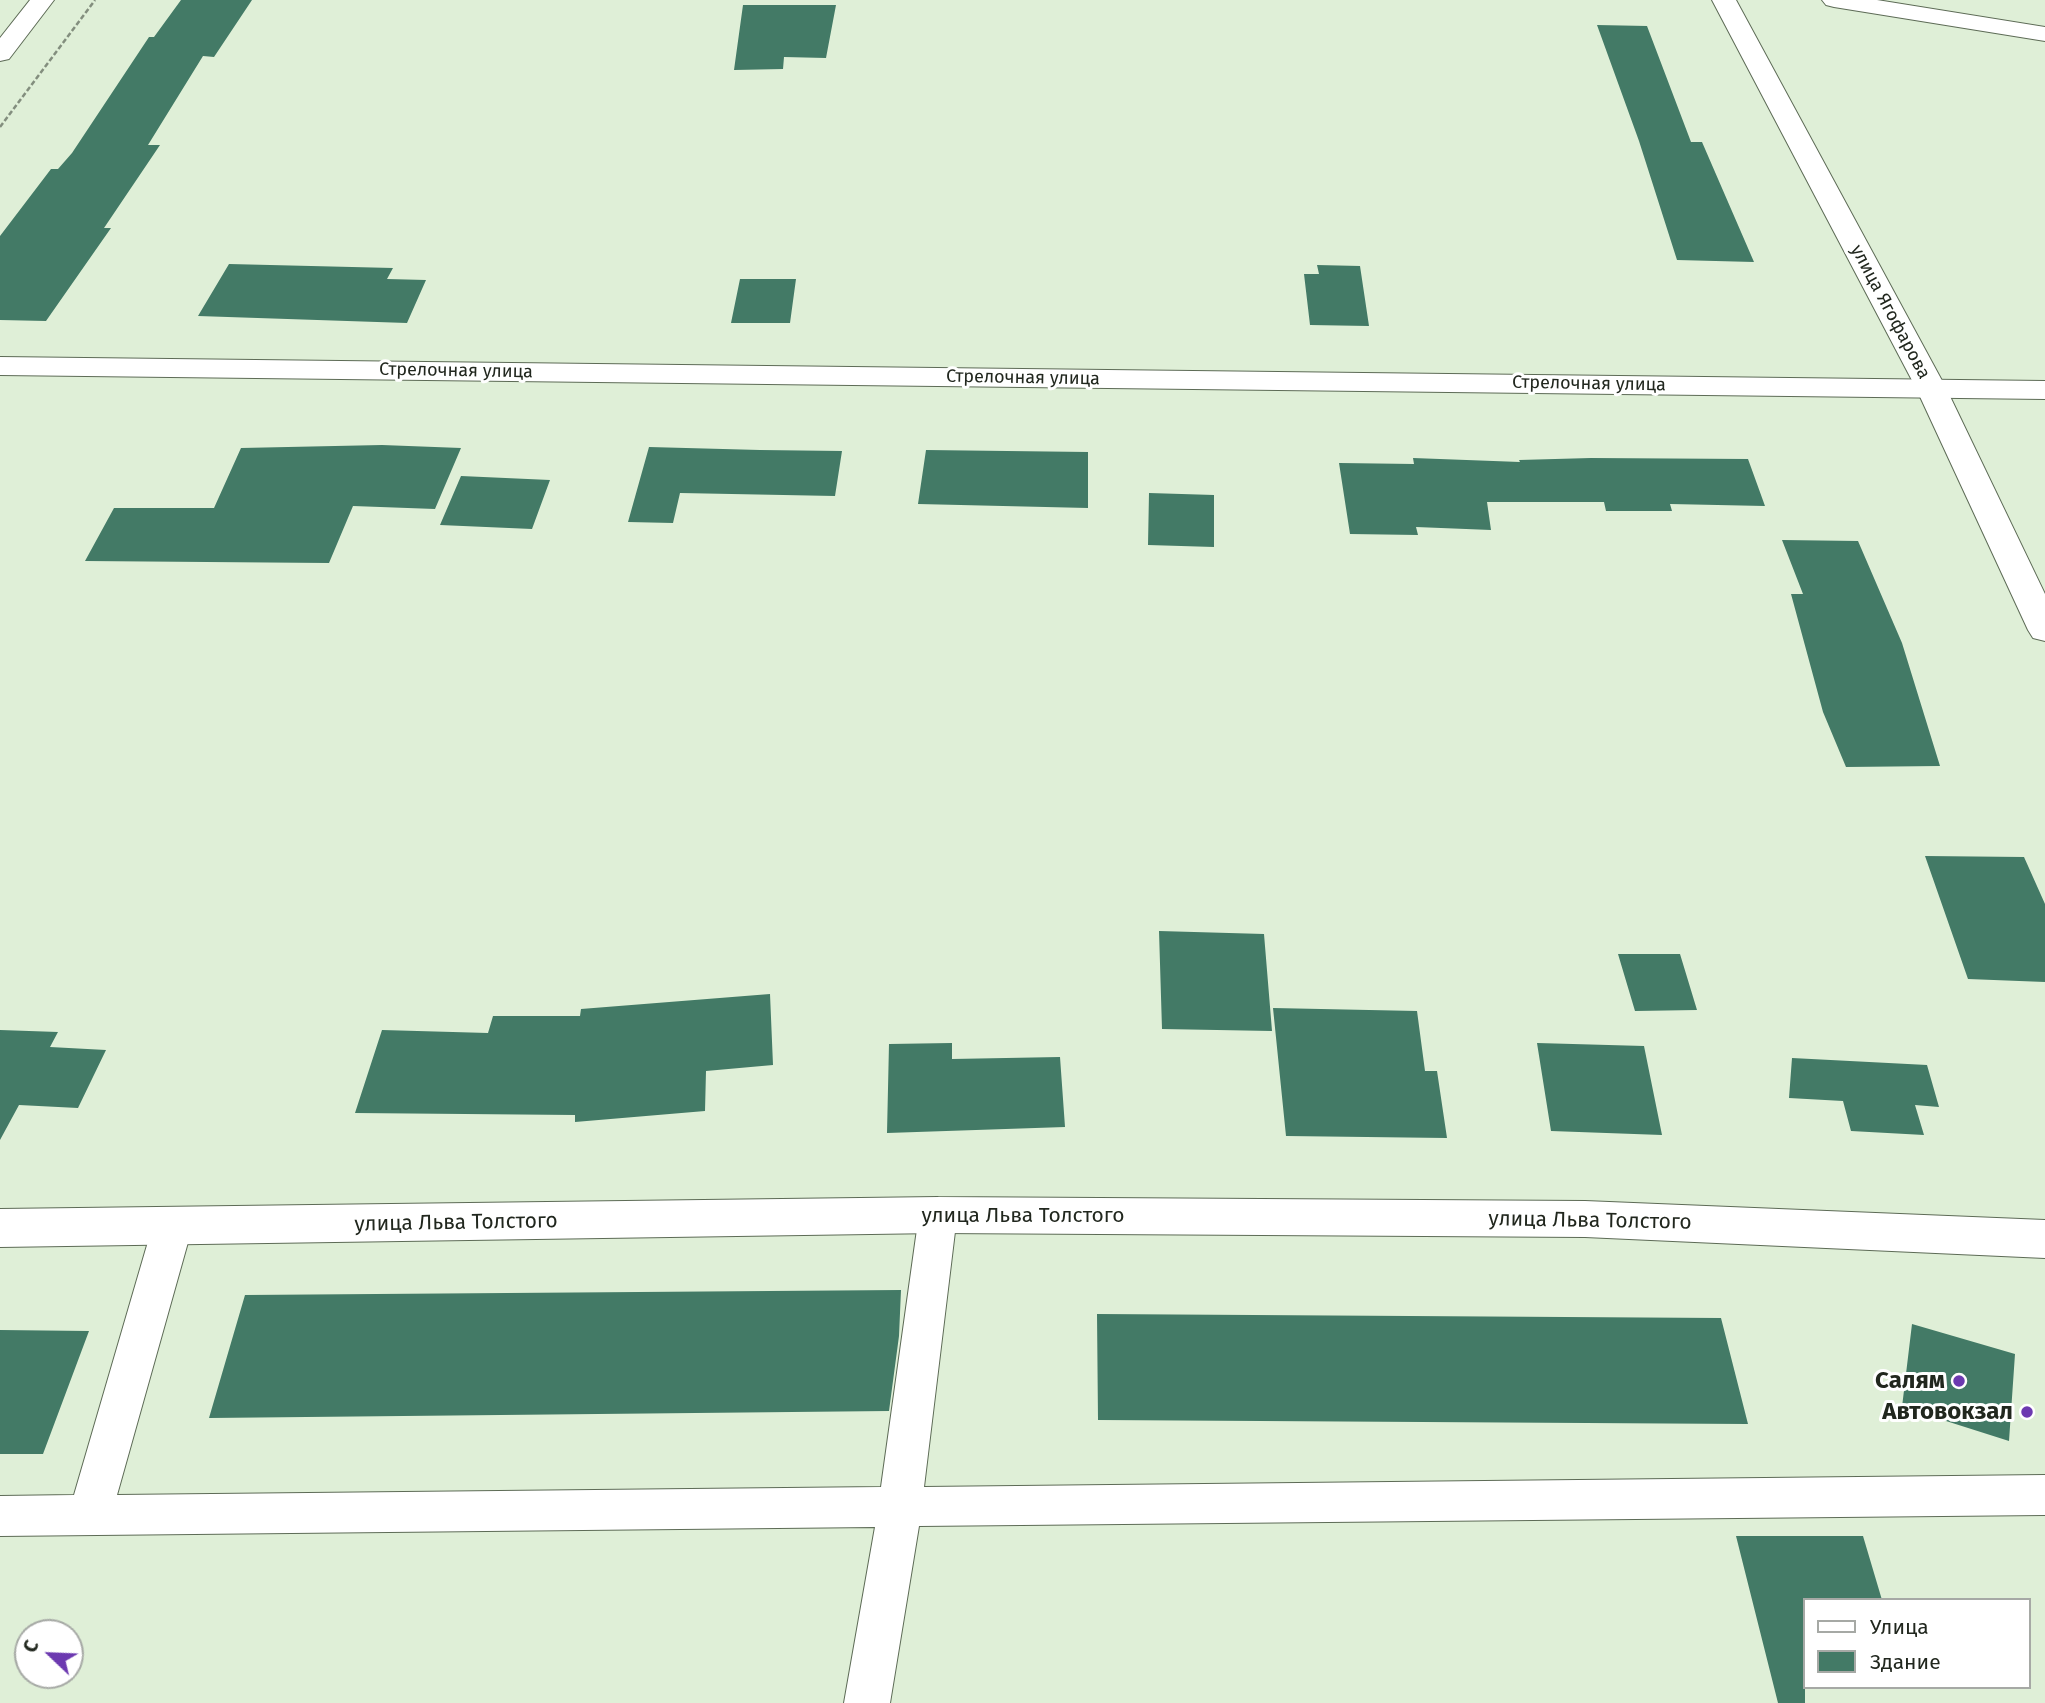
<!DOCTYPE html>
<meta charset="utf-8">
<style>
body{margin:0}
#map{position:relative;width:2045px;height:1703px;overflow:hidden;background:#dfefd7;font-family:"Fira Sans",sans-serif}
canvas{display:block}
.legend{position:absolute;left:1803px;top:1598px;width:228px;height:91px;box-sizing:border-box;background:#fff;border:2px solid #a6a9a5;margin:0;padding:9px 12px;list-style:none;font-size:21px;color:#21271e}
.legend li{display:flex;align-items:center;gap:14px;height:35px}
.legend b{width:35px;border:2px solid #a6a9a5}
.north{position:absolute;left:14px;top:1619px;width:70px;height:70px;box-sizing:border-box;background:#fff;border:2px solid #a6a9a5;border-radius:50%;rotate:293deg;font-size:19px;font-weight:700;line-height:28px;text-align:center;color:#21271e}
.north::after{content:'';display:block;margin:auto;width:24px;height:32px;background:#6c39b0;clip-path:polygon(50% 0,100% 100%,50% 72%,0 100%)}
</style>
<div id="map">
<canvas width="2045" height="1703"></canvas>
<ul class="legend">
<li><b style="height:9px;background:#fff"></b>Улица</li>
<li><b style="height:19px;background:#437a66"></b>Здание</li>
</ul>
<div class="north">С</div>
</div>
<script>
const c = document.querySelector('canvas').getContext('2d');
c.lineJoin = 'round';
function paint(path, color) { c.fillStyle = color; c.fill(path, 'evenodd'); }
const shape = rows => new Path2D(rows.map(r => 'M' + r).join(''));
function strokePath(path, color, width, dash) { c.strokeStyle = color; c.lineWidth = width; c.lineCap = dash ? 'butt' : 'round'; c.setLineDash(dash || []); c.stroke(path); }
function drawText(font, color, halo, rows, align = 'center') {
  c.font = font + ' "Fira Sans",sans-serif'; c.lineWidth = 6; c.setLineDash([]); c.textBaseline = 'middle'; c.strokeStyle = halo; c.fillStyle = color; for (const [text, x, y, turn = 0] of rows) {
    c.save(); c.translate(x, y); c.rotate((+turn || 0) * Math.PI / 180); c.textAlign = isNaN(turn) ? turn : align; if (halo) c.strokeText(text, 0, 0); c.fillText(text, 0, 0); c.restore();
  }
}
const building = shape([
 [181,0,252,0,214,57,203,56,148,145,160,145,104,228,111,228,46,321,0,320,0,236,51,169,58,169,72,153,149,37,154,37],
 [743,5,836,5,826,58,784,57,783,69,734,70],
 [1597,25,1647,26,1691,142,1702,142,1754,262,1677,260,1639,141],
 [229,264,393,268,387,279,426,280,407,323,198,316],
 [1317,265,1360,266,1369,326,1310,325,1304,274,1319,274],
 [740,279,796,279,790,323,731,323],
 [382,445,461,448,435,509,353,506,329,563,85,561,114,508,214,508,241,448],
 [649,447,760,450,842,451,835,496,680,493,673,523,628,522],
 [926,450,1088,452,1088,508,918,504],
 [1413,458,1520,462,1519,460,1591,458,1748,459,1765,506,1670,504,1672,511,1606,511,1604,502,1487,502,1491,530,1416,527,1418,535,1350,534,1339,463,1414,464],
 [461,476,550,480,532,529,440,525],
 [1149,493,1214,495,1214,547,1148,545],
 [1782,540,1858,541,1902,643,1940,766,1846,767,1823,712,1791,594,1803,594],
 [1925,856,2024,857,2045,904,2045,982,1968,979],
 [1159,931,1264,934,1272,1031,1162,1029],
 [1618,954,1680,954,1697,1010,1635,1011],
 [770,994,773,1065,706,1071,705,1111,575,1122,575,1115,355,1113,382,1030,488,1033,493,1016,580,1016,581,1009],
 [1273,1008,1417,1011,1425,1071,1437,1071,1447,1138,1286,1136],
 [0,1030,58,1032,50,1047,106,1050,78,1108,19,1105,0,1140],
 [952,1043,952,1059,1060,1057,1065,1127,887,1133,889,1044],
 [1537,1043,1644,1046,1662,1135,1551,1131],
 [1792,1058,1927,1065,1939,1107,1915,1105,1924,1135,1851,1131,1843,1101,1789,1098],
 [901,1290,899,1336,889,1411,209,1418,245,1295],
 [1097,1314,1721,1318,1748,1424,1098,1420],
 [1912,1324,2015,1354,2009,1441,1902,1407],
 [0,1330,89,1331,43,1454,0,1454],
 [1736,1536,1863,1536,1882,1600,1805,1600,1805,1703,1778,1703]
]);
const path = shape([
 [0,127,95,0]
]);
const lane = shape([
 [938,1199,952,1204,957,1215,924,1487,2045,1475,2045,1515,919,1526,890,1703,844,1703,875,1527,0,1536,0,1496,74,1495,152,1228,158,1217,172,1212,186,1217,192,1228,117,1495,881,1487,919,1215,924,1204,938,1199]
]);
const street = shape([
 [30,0,54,0,9,59,0,61,0,38,30,0],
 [1822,0,1877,0,2045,27,2045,41,1834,7,1826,5,1822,0],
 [0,357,2045,381,2045,399,0,375,0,357],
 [938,1197,1585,1201,2045,1220,2045,1258,1585,1237,938,1233,0,1247,0,1209,938,1197]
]);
const primary = shape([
 [1712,0,1736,0,1946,388,2045,594,2045,641,2033,638,2028,630,1916,388,1712,0]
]);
const markers = [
 [1959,1381,7,"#6c39b0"],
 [2027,1412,7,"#6c39b0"]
];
const farStreetnames = [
 ["улица Ягофарова",1890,312,62],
 ["Стрелочная улица",456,371,1],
 ["Стрелочная улица",1023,378,1],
 ["Стрелочная улица",1589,384,1]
];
const streetNames = [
 ["улица Льва Толстого",1023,1216],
 ["улица Льва Толстого",1590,1221,1],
 ["улица Льва Толстого",456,1223,-1]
];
const nearPoinames = [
 ["Салям",1945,1381],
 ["Автовокзал",2013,1412]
];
paint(building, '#437a66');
strokePath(lane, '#5d6b56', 2);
strokePath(street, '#5d6b56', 2);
strokePath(primary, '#5d6b56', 2);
strokePath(path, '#838e7e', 2.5, [5, 2.5]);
paint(lane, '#fff');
paint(street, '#fff');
paint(primary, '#fff');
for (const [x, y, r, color] of markers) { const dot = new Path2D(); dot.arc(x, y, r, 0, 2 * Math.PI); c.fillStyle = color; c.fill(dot); strokePath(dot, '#fff', 2.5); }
drawText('18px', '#21271e', '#fff', farStreetnames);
drawText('21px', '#21271e', '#fff', streetNames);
drawText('bold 24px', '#21271e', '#fff', nearPoinames, 'right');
</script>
